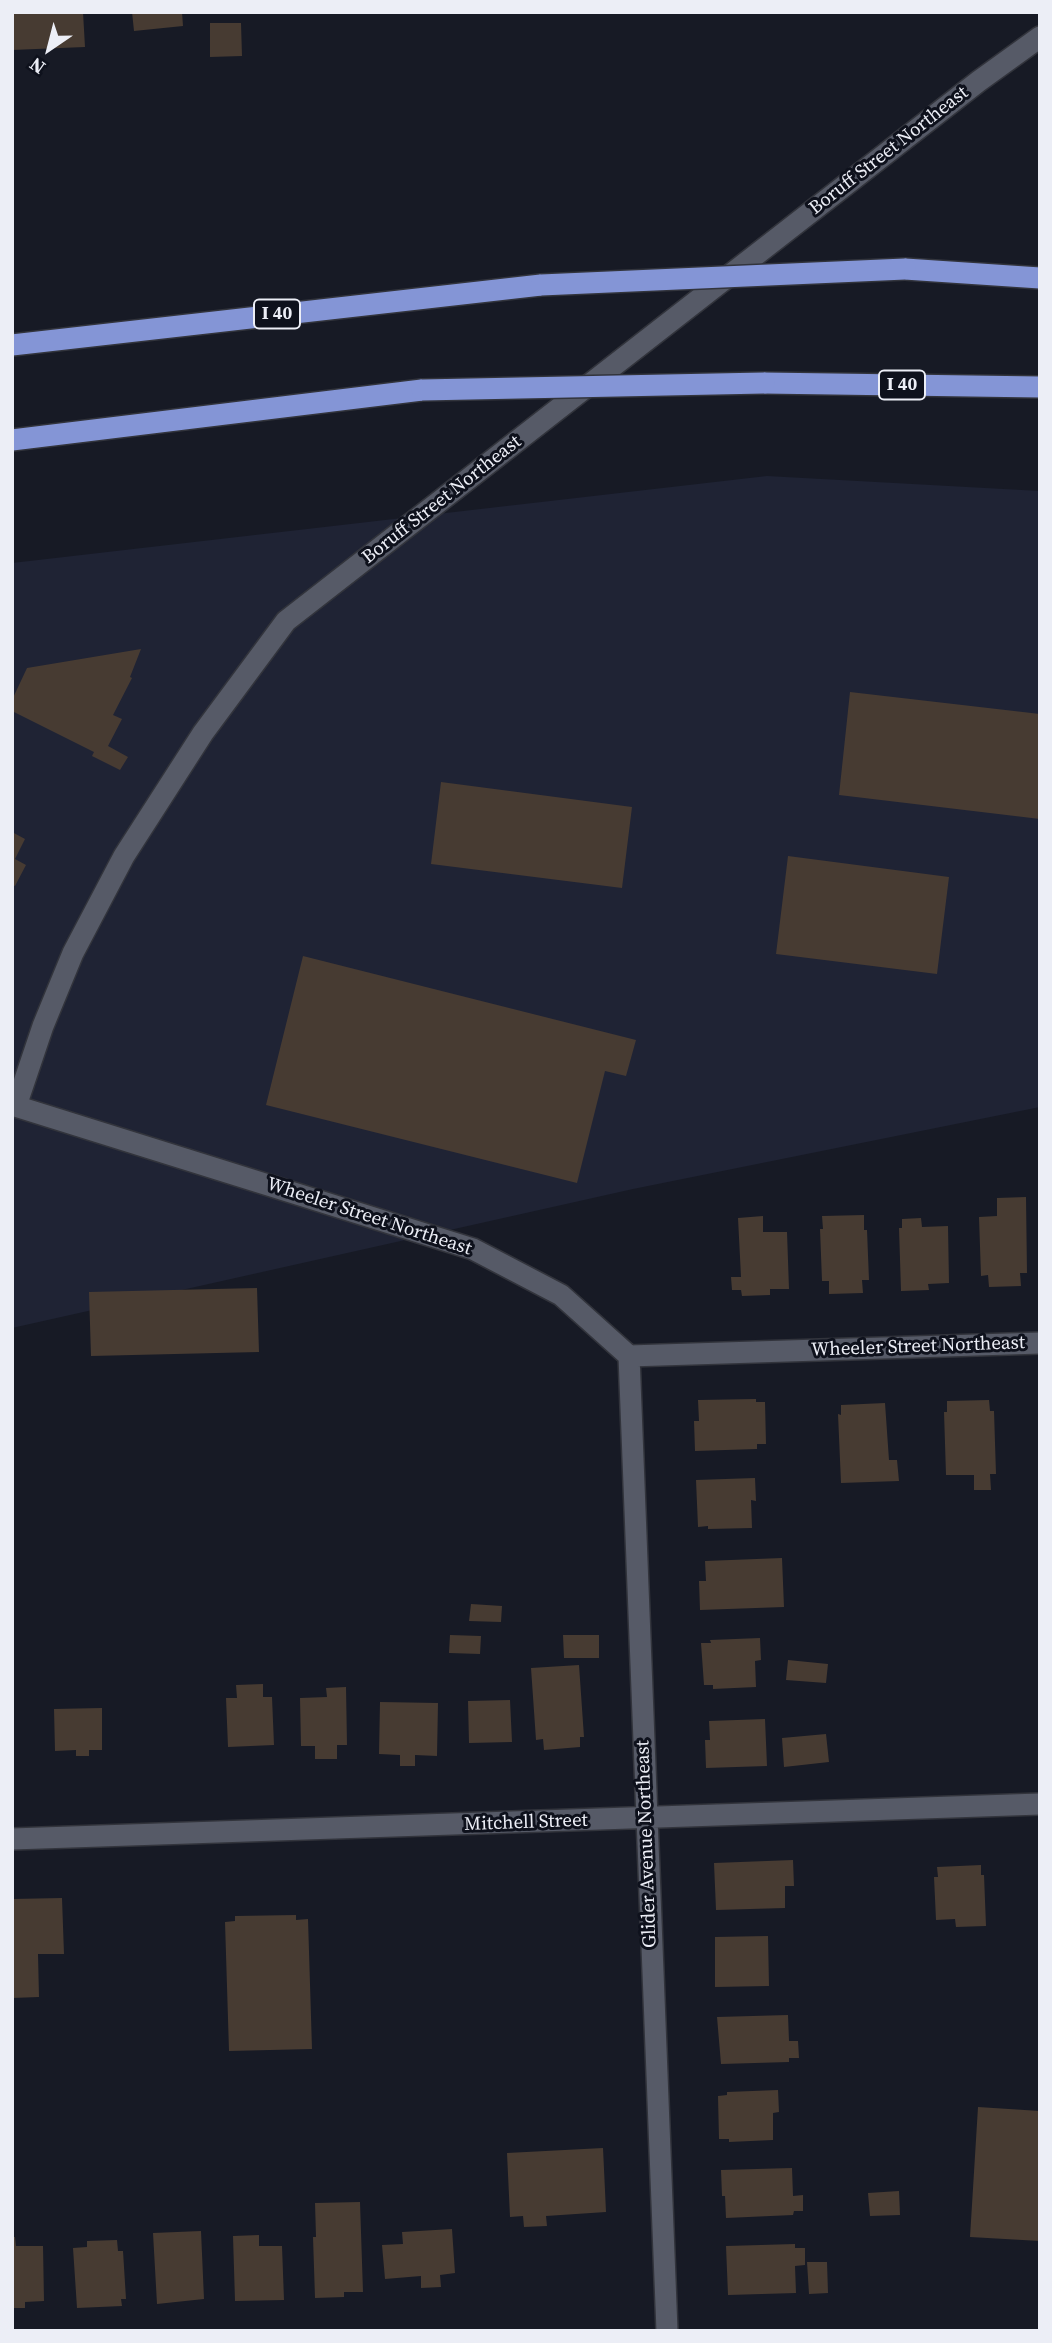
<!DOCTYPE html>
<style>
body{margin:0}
#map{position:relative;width:1052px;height:2343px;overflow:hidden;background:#171a25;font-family:"Source Serif 4",serif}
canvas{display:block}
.frame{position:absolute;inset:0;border:14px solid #eceef6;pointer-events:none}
.north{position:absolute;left:14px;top:14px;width:70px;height:70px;-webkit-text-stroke:5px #0e111c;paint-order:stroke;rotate:215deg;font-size:19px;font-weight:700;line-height:28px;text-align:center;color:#eceef6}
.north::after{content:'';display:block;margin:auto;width:24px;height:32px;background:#eceef6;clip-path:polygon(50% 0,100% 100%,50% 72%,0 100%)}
</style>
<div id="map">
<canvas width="1052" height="2343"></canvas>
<div class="frame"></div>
<div class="north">N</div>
</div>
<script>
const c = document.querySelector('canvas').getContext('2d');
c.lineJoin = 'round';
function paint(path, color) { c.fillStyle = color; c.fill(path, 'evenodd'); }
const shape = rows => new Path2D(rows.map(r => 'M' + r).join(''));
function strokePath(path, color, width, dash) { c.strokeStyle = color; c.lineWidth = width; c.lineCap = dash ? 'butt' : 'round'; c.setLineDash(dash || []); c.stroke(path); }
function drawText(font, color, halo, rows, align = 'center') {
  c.font = font + ' "Source Serif 4",serif'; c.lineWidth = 6; c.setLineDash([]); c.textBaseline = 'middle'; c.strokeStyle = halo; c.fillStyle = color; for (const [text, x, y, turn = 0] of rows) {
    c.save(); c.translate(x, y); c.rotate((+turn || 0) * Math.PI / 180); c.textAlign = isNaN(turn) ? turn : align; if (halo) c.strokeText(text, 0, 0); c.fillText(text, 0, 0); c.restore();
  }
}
const built = shape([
 [767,476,1040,491,1040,1107,633,1189,12,1328,12,563]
]);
const building = shape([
 [12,12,83,12,85,47,12,50],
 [132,12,182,12,183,26,134,31],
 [210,23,241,23,242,56,210,57],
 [141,649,130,677,132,678,113,715,122,719,108,746,128,757,120,770,92,756,94,752,12,711,12,700,27,668],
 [850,692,1040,714,1040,819,839,795],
 [441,782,632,807,622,888,431,864],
 [12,832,25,839,15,859,26,865,15,886,12,885],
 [788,856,949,877,937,974,776,954],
 [303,956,636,1040,626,1076,605,1071,577,1183,266,1105],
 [1026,1197,1027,1273,1020,1273,1021,1286,989,1287,988,1275,981,1276,979,1217,997,1216,997,1198],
 [864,1215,864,1230,867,1230,869,1280,862,1280,863,1293,829,1294,829,1281,822,1281,820,1229,823,1229,822,1216],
 [763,1216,763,1232,787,1232,789,1289,770,1289,770,1295,742,1296,741,1290,732,1290,731,1277,741,1277,738,1218],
 [921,1218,922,1227,948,1226,949,1283,928,1284,929,1290,901,1291,899,1228,902,1228,902,1219],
 [257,1288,259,1352,91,1356,89,1292],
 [756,1399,756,1402,765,1402,766,1444,757,1444,757,1449,695,1451,694,1421,699,1421,698,1400],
 [989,1400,990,1411,994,1411,996,1474,990,1474,991,1490,974,1490,974,1475,946,1475,944,1412,947,1412,947,1401],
 [885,1403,889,1460,897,1460,899,1481,841,1483,838,1414,841,1415,841,1405],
 [755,1478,756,1501,751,1500,752,1528,708,1529,708,1526,698,1527,696,1480],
 [782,1558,784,1607,700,1610,699,1581,706,1581,705,1561],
 [471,1604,502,1606,501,1622,469,1621],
 [450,1635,481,1636,480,1654,449,1653],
 [563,1635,599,1635,599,1658,564,1658],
 [760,1638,761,1660,755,1661,756,1687,713,1689,713,1685,704,1685,701,1643,711,1643,710,1640],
 [788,1660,828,1664,826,1683,786,1680],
 [579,1665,584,1737,580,1737,580,1747,544,1750,543,1739,536,1740,531,1668],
 [263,1684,263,1697,272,1697,274,1745,228,1747,226,1698,237,1698,236,1685],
 [346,1687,347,1745,337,1745,337,1759,315,1759,315,1746,301,1746,300,1698,327,1697,326,1688],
 [510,1700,512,1742,469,1743,468,1701],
 [380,1702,438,1703,437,1756,415,1755,415,1766,400,1766,400,1755,379,1754],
 [102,1708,102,1750,89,1750,89,1756,76,1756,76,1750,55,1751,54,1709],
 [765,1719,767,1766,706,1768,705,1740,710,1740,709,1721],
 [826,1734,829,1762,784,1767,782,1738],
 [793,1860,794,1886,785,1886,785,1908,716,1910,714,1863],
 [981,1865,981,1875,984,1875,986,1926,956,1927,955,1919,936,1920,934,1877,938,1877,937,1867],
 [62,1898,64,1954,38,1954,39,1997,12,1998,12,1899],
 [296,1915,296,1920,308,1919,312,2049,229,2051,225,1922,235,1921,235,1916],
 [768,1936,769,1986,715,1987,715,1937],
 [788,2015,789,2041,798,2041,799,2058,789,2058,789,2062,721,2064,717,2017],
 [778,2090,779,2112,773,2113,773,2140,729,2142,729,2139,719,2139,718,2096,727,2095,727,2092],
 [978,2107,1040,2111,1040,2241,970,2237],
 [603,2148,606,2212,546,2216,547,2226,524,2227,523,2216,510,2217,507,2153],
 [792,2168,793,2196,803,2195,803,2211,794,2211,793,2215,726,2218,725,2196,722,2196,721,2170],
 [899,2191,900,2215,870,2216,868,2193],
 [360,2202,363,2292,344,2292,344,2297,315,2298,313,2237,316,2237,315,2203],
 [452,2229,455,2273,440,2275,441,2287,421,2288,421,2276,385,2279,382,2245,403,2244,402,2232],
 [201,2231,204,2299,157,2304,153,2233],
 [259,2235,259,2246,282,2246,284,2300,235,2301,233,2236],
 [12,2237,15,2237,16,2246,43,2246,44,2301,25,2302,25,2308,12,2308],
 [117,2240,118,2251,123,2251,126,2299,121,2299,122,2306,77,2308,73,2248,87,2247,87,2241],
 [795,2244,795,2248,805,2248,805,2265,795,2266,796,2293,728,2295,726,2246],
 [807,2262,827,2262,828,2293,809,2294]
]);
const minor = shape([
 [12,1105,473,1249,561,1295,629,1356,1040,1343],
 [16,1106,43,1026,73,953,124,856,203,733,286,621,979,81,1040,37],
 [629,1356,667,2331],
 [12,1839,1040,1804]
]);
const highway = shape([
 [905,269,1040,278],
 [12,345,541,285],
 [764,383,1040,387],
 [12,440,422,390]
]);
const highwayBridge = shape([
 [541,285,905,269],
 [422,390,764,383]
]);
const shields = [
 [277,314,46],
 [902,385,46]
];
const shieldNames = [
 ["I 40",277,314],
 ["I 40",902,385]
];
const streetNames = [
 ["Boruff Street Northeast",889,151,-38],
 ["Boruff Street Northeast",442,500,-38],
 ["Wheeler Street Northeast",369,1217,18],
 ["Wheeler Street Northeast",918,1347,-2],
 ["Mitchell Street",526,1823,-2],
 ["Glider Avenue Northeast",647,1844,-92]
];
paint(built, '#1f2334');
paint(building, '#473b32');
strokePath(minor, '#32343c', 24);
strokePath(highway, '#32343c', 24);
strokePath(minor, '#565a67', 21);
strokePath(highway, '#8495d6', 21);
strokePath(highwayBridge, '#32343c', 24, []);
strokePath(highwayBridge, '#8495d6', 21);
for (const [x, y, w] of shields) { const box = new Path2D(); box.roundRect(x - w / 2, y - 14.5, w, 29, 5); c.fillStyle = '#0e111c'; c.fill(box); strokePath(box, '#eceef6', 2); }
drawText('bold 18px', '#eceef6', null, shieldNames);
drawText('19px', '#eceef6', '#0e111c', streetNames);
</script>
